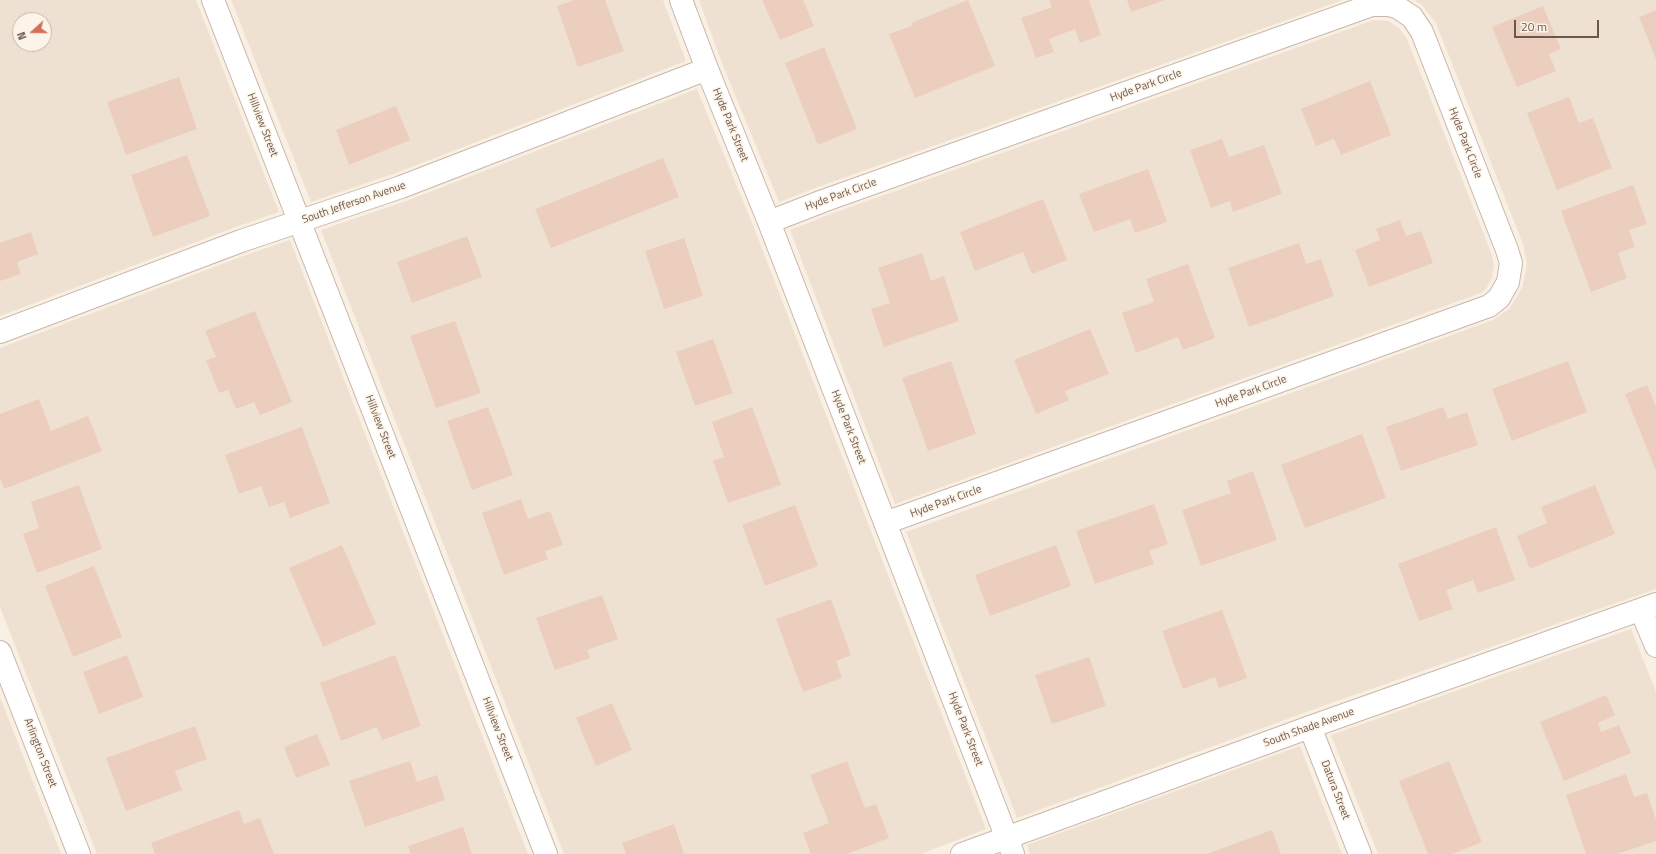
<!DOCTYPE html>
<style>
body{margin:0}
#map{position:relative;width:1656px;height:854px;overflow:hidden;background:#f9f0e3;font-family:"Titillium Web",sans-serif}
canvas{display:block}
.north{position:absolute;left:12px;top:12px;width:40px;height:40px;box-sizing:border-box;background:#fcf4e8;border:1px solid #c3b5aa;border-radius:50%;rotate:249deg;font-size:11px;font-weight:700;line-height:16px;text-align:center;color:#6d574c}
.north::after{content:'';display:block;margin:auto;width:14px;height:18px;background:#d56e56;clip-path:polygon(50% 0,100% 100%,50% 72%,0 100%)}
.scale{position:absolute;left:1514px;top:20px;width:85px;height:18px;box-sizing:border-box;border:2px solid #6d574c;border-top:0;padding-left:5px;font-size:12px;line-height:14px;white-space:nowrap;color:#6d574c;-webkit-text-stroke:3px #fcf4e8;paint-order:stroke}
</style>
<div id="map">
<canvas width="1656" height="854"></canvas>
<div class="north">N</div>
<div class="scale">20 m</div>
</div>
<script>
const c = document.querySelector('canvas').getContext('2d');
c.lineJoin = 'round';
function paint(path, color) { c.fillStyle = color; c.fill(path, 'evenodd'); }
const shape = rows => new Path2D(rows.map(r => 'M' + r).join(''));
function strokePath(path, color, width, dash) { c.strokeStyle = color; c.lineWidth = width; c.lineCap = dash ? 'butt' : 'round'; c.setLineDash(dash || []); c.stroke(path); }
function drawText(font, color, halo, rows, align = 'center') {
  c.font = font + ' "Titillium Web",sans-serif'; c.lineWidth = 3; c.setLineDash([]); c.textBaseline = 'middle'; c.strokeStyle = halo; c.fillStyle = color; for (const [text, x, y, turn = 0] of rows) {
    c.save(); c.translate(x, y); c.rotate((+turn || 0) * Math.PI / 180); c.textAlign = isNaN(turn) ? turn : align; if (halo) c.strokeText(text, 0, 0); c.fillText(text, 0, 0); c.restore();
  }
}
const residential = shape([
 [0,0,196,0,279,212,236,227,0,316],
 [20,20,44,20,44,44,20,44],
 [231,0,663,0,686,61,396,173,311,202],
 [699,0,1343,0,818,187,779,202,722,63],
 [1414,0,1656,0,1656,589,1320,707,1017,818,906,532,1493,320,1509,309,1522,288,1527,264,1523,244,1436,23,1422,5],
 [1374,20,1388,21,1399,28,1407,39,1492,255,1494,265,1492,278,1486,289,1481,293,895,504,790,230,828,215],
 [697,89,754,228,986,829,921,854,564,854,321,230,406,201],
 [290,240,528,854,97,854,0,607,0,348,246,255],
 [1631,629,1656,692,1656,854,1378,854,1331,735],
 [0,697,61,854,0,854],
 [1300,746,1342,854,1030,854,1027,845]
]);
const building = shape([
 [575,0,605,0,624,51,578,67,557,6],
 [762,0,803,0,814,26,780,40],
 [968,0,995,66,915,98,889,34,912,26,911,23],
 [1049,0,1089,0,1101,35,1080,43,1075,29,1049,39,1054,52,1036,58,1021,18,1052,7],
 [1127,0,1165,0,1131,12],
 [1543,6,1561,49,1549,54,1556,71,1517,87,1492,27],
 [1656,10,1656,59,1639,17],
 [824,47,857,129,818,145,785,63],
 [179,77,197,129,126,155,107,102],
 [1370,81,1391,135,1341,155,1334,139,1316,146,1301,109],
 [1569,97,1579,123,1593,118,1612,168,1557,190,1527,113],
 [396,106,410,140,349,165,336,130],
 [1222,139,1229,157,1264,145,1282,194,1233,212,1230,201,1211,208,1190,150],
 [187,155,210,216,153,237,131,175],
 [663,158,679,197,551,248,535,209],
 [1148,169,1167,222,1135,233,1130,219,1094,232,1079,194],
 [1633,185,1647,224,1629,230,1635,247,1618,253,1627,278,1591,292,1561,211],
 [1043,199,1067,260,1032,274,1023,252,975,271,960,232],
 [1400,220,1406,236,1421,231,1433,263,1369,287,1355,250,1380,240,1376,229],
 [31,232,38,254,17,262,21,274,0,281,0,243],
 [467,236,482,277,412,303,397,262],
 [684,238,703,296,664,309,645,251],
 [1299,243,1306,264,1321,259,1334,296,1249,327,1228,268],
 [922,253,931,281,944,276,959,321,884,347,871,309,890,303,878,268],
 [1188,264,1215,338,1183,350,1178,337,1136,353,1122,313,1154,302,1146,279],
 [255,311,292,402,260,415,254,402,236,409,228,390,219,393,206,360,216,357,205,331],
 [455,321,481,393,436,408,410,336],
 [1090,329,1109,374,1065,391,1069,400,1036,414,1014,360],
 [713,339,733,393,695,406,676,352],
 [951,361,976,434,928,451,902,378],
 [1568,361,1587,412,1512,441,1492,389],
 [1647,385,1656,407,1656,471,1625,394],
 [39,399,51,431,88,416,102,451,4,489,0,478,0,414],
 [488,407,513,475,472,490,447,421],
 [752,407,781,485,728,503,713,461,724,457,712,422],
 [1443,407,1448,419,1467,412,1478,445,1401,471,1386,427],
 [302,427,330,503,290,518,284,502,269,507,261,486,239,494,225,455],
 [1362,434,1386,498,1305,528,1281,465],
 [1253,471,1277,540,1201,566,1182,510,1231,493,1227,481],
 [79,485,102,549,37,573,23,534,39,528,31,502],
 [1595,485,1615,534,1530,569,1517,536,1547,523,1541,507],
 [521,499,528,519,550,511,563,545,545,551,548,559,504,575,482,513],
 [1154,504,1168,544,1149,551,1154,564,1095,584,1076,531],
 [795,505,818,566,765,586,742,525],
 [1496,527,1515,580,1478,593,1473,580,1446,590,1453,609,1419,621,1398,564],
 [342,545,376,624,323,647,289,568],
 [1056,545,1071,586,990,616,975,575],
 [94,566,122,637,73,657,45,586],
 [602,595,618,639,587,650,590,658,555,670,536,618],
 [831,599,851,655,836,661,842,678,803,692,776,619],
 [1222,610,1247,678,1219,688,1215,677,1183,689,1162,631],
 [127,655,143,697,99,714,83,672],
 [395,655,421,726,382,740,377,727,341,741,320,683],
 [1089,657,1106,706,1052,724,1035,675],
 [1606,695,1615,715,1598,723,1601,732,1619,725,1631,753,1564,781,1540,722],
 [612,703,632,750,596,766,576,718],
 [195,726,207,759,175,771,182,790,126,811,106,758],
 [317,734,330,765,296,778,284,747],
 [410,761,417,782,437,775,445,800,365,827,349,781],
 [847,761,865,808,876,804,889,838,847,854,811,854,803,833,829,823,810,775],
 [1449,761,1482,842,1452,854,1428,854,1399,781],
 [1626,774,1634,797,1647,793,1656,820,1656,841,1617,854,1586,854,1566,795],
 [239,810,244,824,260,818,274,854,155,854,151,843],
 [674,824,684,854,626,854,622,843],
 [463,827,472,854,411,854,408,846],
 [1272,830,1281,854,1207,854]
]);
const minor = shape([
 [213,0,546,854],
 [681,0,707,69,769,222,1013,854],
 [769,222,823,201,1372,5,1388,5,1397,7,1412,17,1422,32,1507,250,1511,263,1508,282,1499,298,1489,306,885,523],
 [0,332,241,241,401,187,707,69],
 [1641,610,1656,646],
 [0,652,79,854],
 [1310,727,1360,854]
]);
const tertiary = shape([
 [962,854,1310,727,1656,604]
]);
const streetNames = [
 ["Hyde Park Circle",1146,86,-20],
 ["Hillview Street",262,125,69],
 ["Hyde Park Street",730,125,68],
 ["Hyde Park Circle",1465,143,69],
 ["Hyde Park Circle",841,195,-20],
 ["South Jefferson Avenue",354,203,-19],
 ["Hyde Park Circle",1251,392,-20],
 ["Hillview Street",380,427,69],
 ["Hyde Park Street",848,427,69],
 ["Hyde Park Circle",946,502,-20],
 ["South Shade Avenue",1309,728,-20],
 ["Hillview Street",497,729,69],
 ["Hyde Park Street",965,729,69],
 ["Arlington Street",40,753,69],
 ["Datura Street",1335,790,69]
];
paint(residential, '#efe1d2');
paint(building, '#ebcebe');
strokePath(minor, '#c8b7ab', 24);
strokePath(tertiary, '#c8b7ab', 24);
strokePath(minor, '#fff', 22);
strokePath(tertiary, '#fff', 22);
drawText('11px', '#6d574c', '#fcf4e8', streetNames);
</script>
